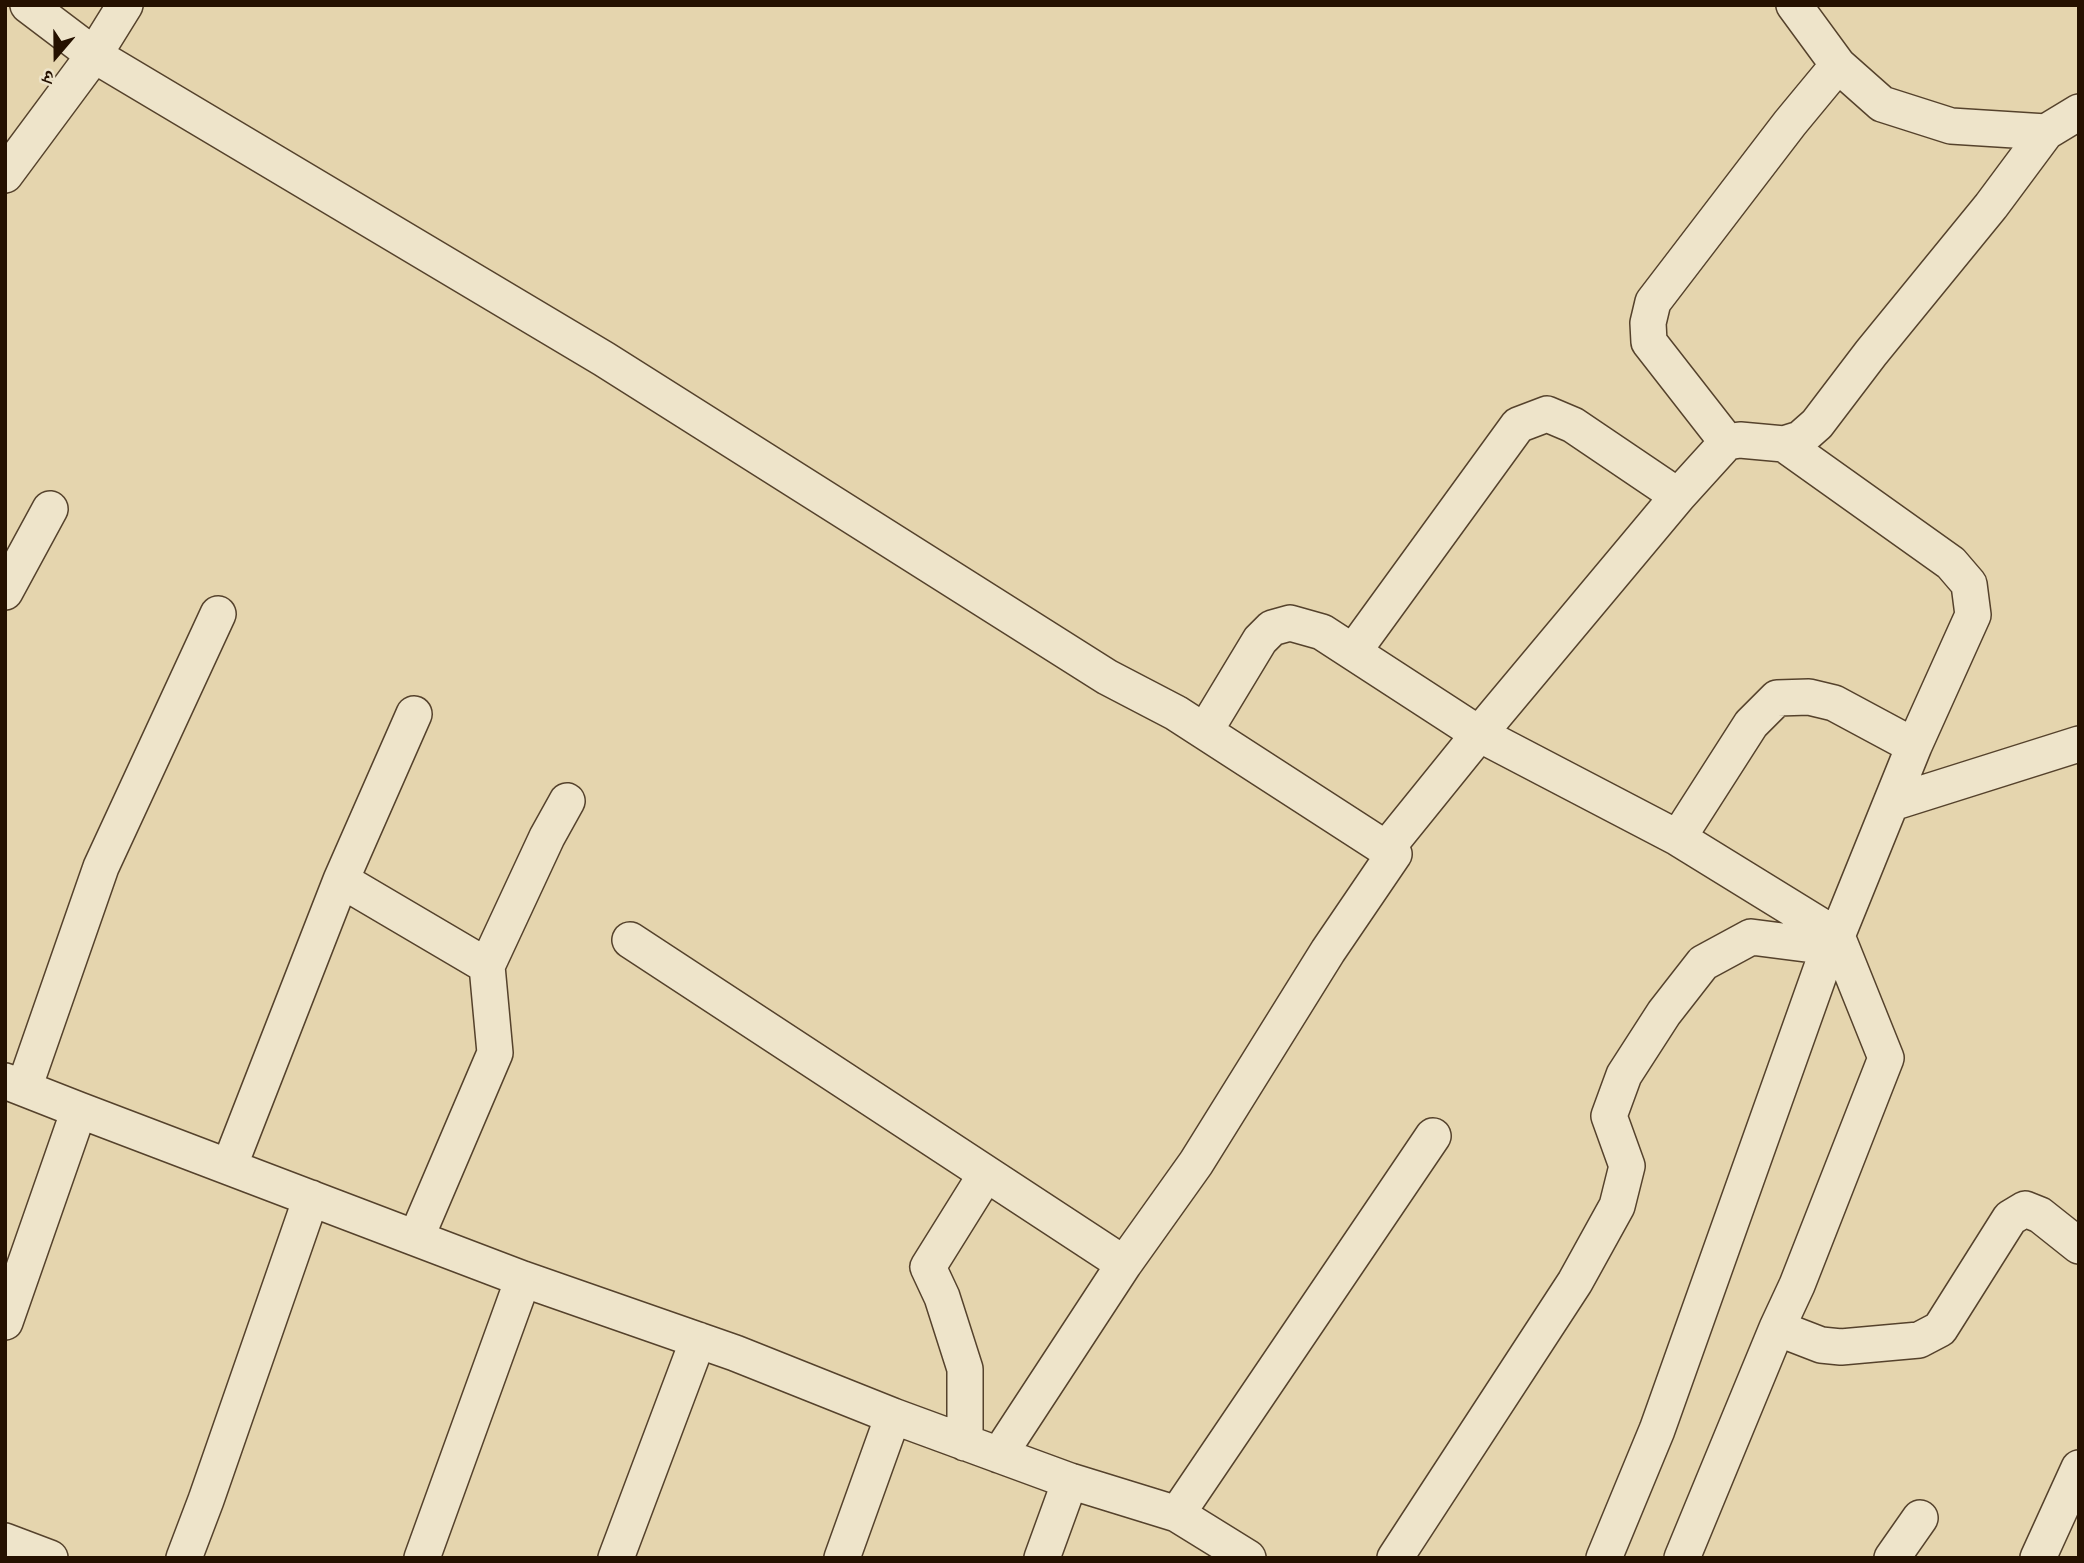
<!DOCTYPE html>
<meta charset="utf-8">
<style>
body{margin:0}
#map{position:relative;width:2084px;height:1563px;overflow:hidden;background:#e5d5ae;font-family:"IM FELL English","Noto Serif Devanagari",serif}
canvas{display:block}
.frame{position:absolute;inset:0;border:7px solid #251100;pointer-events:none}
.north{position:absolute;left:21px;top:21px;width:70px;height:70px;-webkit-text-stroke:5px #eee4ca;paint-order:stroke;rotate:200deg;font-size:19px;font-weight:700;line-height:28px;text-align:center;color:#251100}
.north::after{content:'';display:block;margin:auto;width:24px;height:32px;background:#251100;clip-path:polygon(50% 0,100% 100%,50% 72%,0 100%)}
</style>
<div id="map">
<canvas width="2084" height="1563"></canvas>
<div class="frame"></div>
<div class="north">उ</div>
</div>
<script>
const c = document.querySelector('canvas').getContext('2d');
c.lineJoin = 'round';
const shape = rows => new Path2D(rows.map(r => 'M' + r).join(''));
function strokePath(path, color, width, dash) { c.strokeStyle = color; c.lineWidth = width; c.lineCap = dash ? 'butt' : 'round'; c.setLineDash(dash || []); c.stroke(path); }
const minor = shape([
 [28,5,94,55,604,359,1107,677,1176,713,1394,854,1328,951,1196,1163,1124,1264,999,1455],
 [1794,5,1838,65,1882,104,1951,126,2046,132,2079,112],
 [5,175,94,55,125,5],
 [1727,442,1649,342,1648,323,1653,302,1790,123,1838,65],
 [5,592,50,509],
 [1353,652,1518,425,1547,414,1573,425,1678,496],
 [1205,731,1260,640,1272,628,1290,623,1322,632,1479,734,1678,838,1837,936,1886,1058,1797,1285,1777,1328,1682,1558],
 [1892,803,2079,744],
 [1678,838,1751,724,1777,698,1809,697,1834,703,1914,746],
 [1386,849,1479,734,1678,496,1727,442,1740,440,1784,444,1800,439,1817,424,1871,353,1991,206,2046,132],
 [341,880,414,714],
 [630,940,1124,1264],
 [487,966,547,837,567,801],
 [5,1081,79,1110,523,1279,735,1353,893,1416,1070,1481,1177,1514,1248,1558],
 [24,1088,101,867,218,614],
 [229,1167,341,880,487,966,495,1053,416,1238],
 [5,1322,79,1110],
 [1777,1328,1821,1345,1841,1347,1919,1340,1940,1329,2010,1218,2025,1209,2040,1215,2079,1246],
 [965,1443,965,1369,942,1297,928,1267,986,1174],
 [1177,1514,1433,1136],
 [5,1541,50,1558],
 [184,1558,206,1500,311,1198],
 [422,1558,523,1279],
 [616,1558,698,1340],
 [842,1558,893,1416],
 [1042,1558,1070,1481],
 [1395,1558,1575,1282,1617,1206,1627,1166,1609,1116,1624,1075,1664,1013,1703,963,1751,937,1829,947],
 [1604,1558,1657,1430,1829,947,1837,936,1914,746,1973,615,1969,584,1951,563,1784,444],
 [1892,1558,1920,1518],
 [2038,1558,2079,1468]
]);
strokePath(minor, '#55422c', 38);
strokePath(minor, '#eee4ca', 35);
</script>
